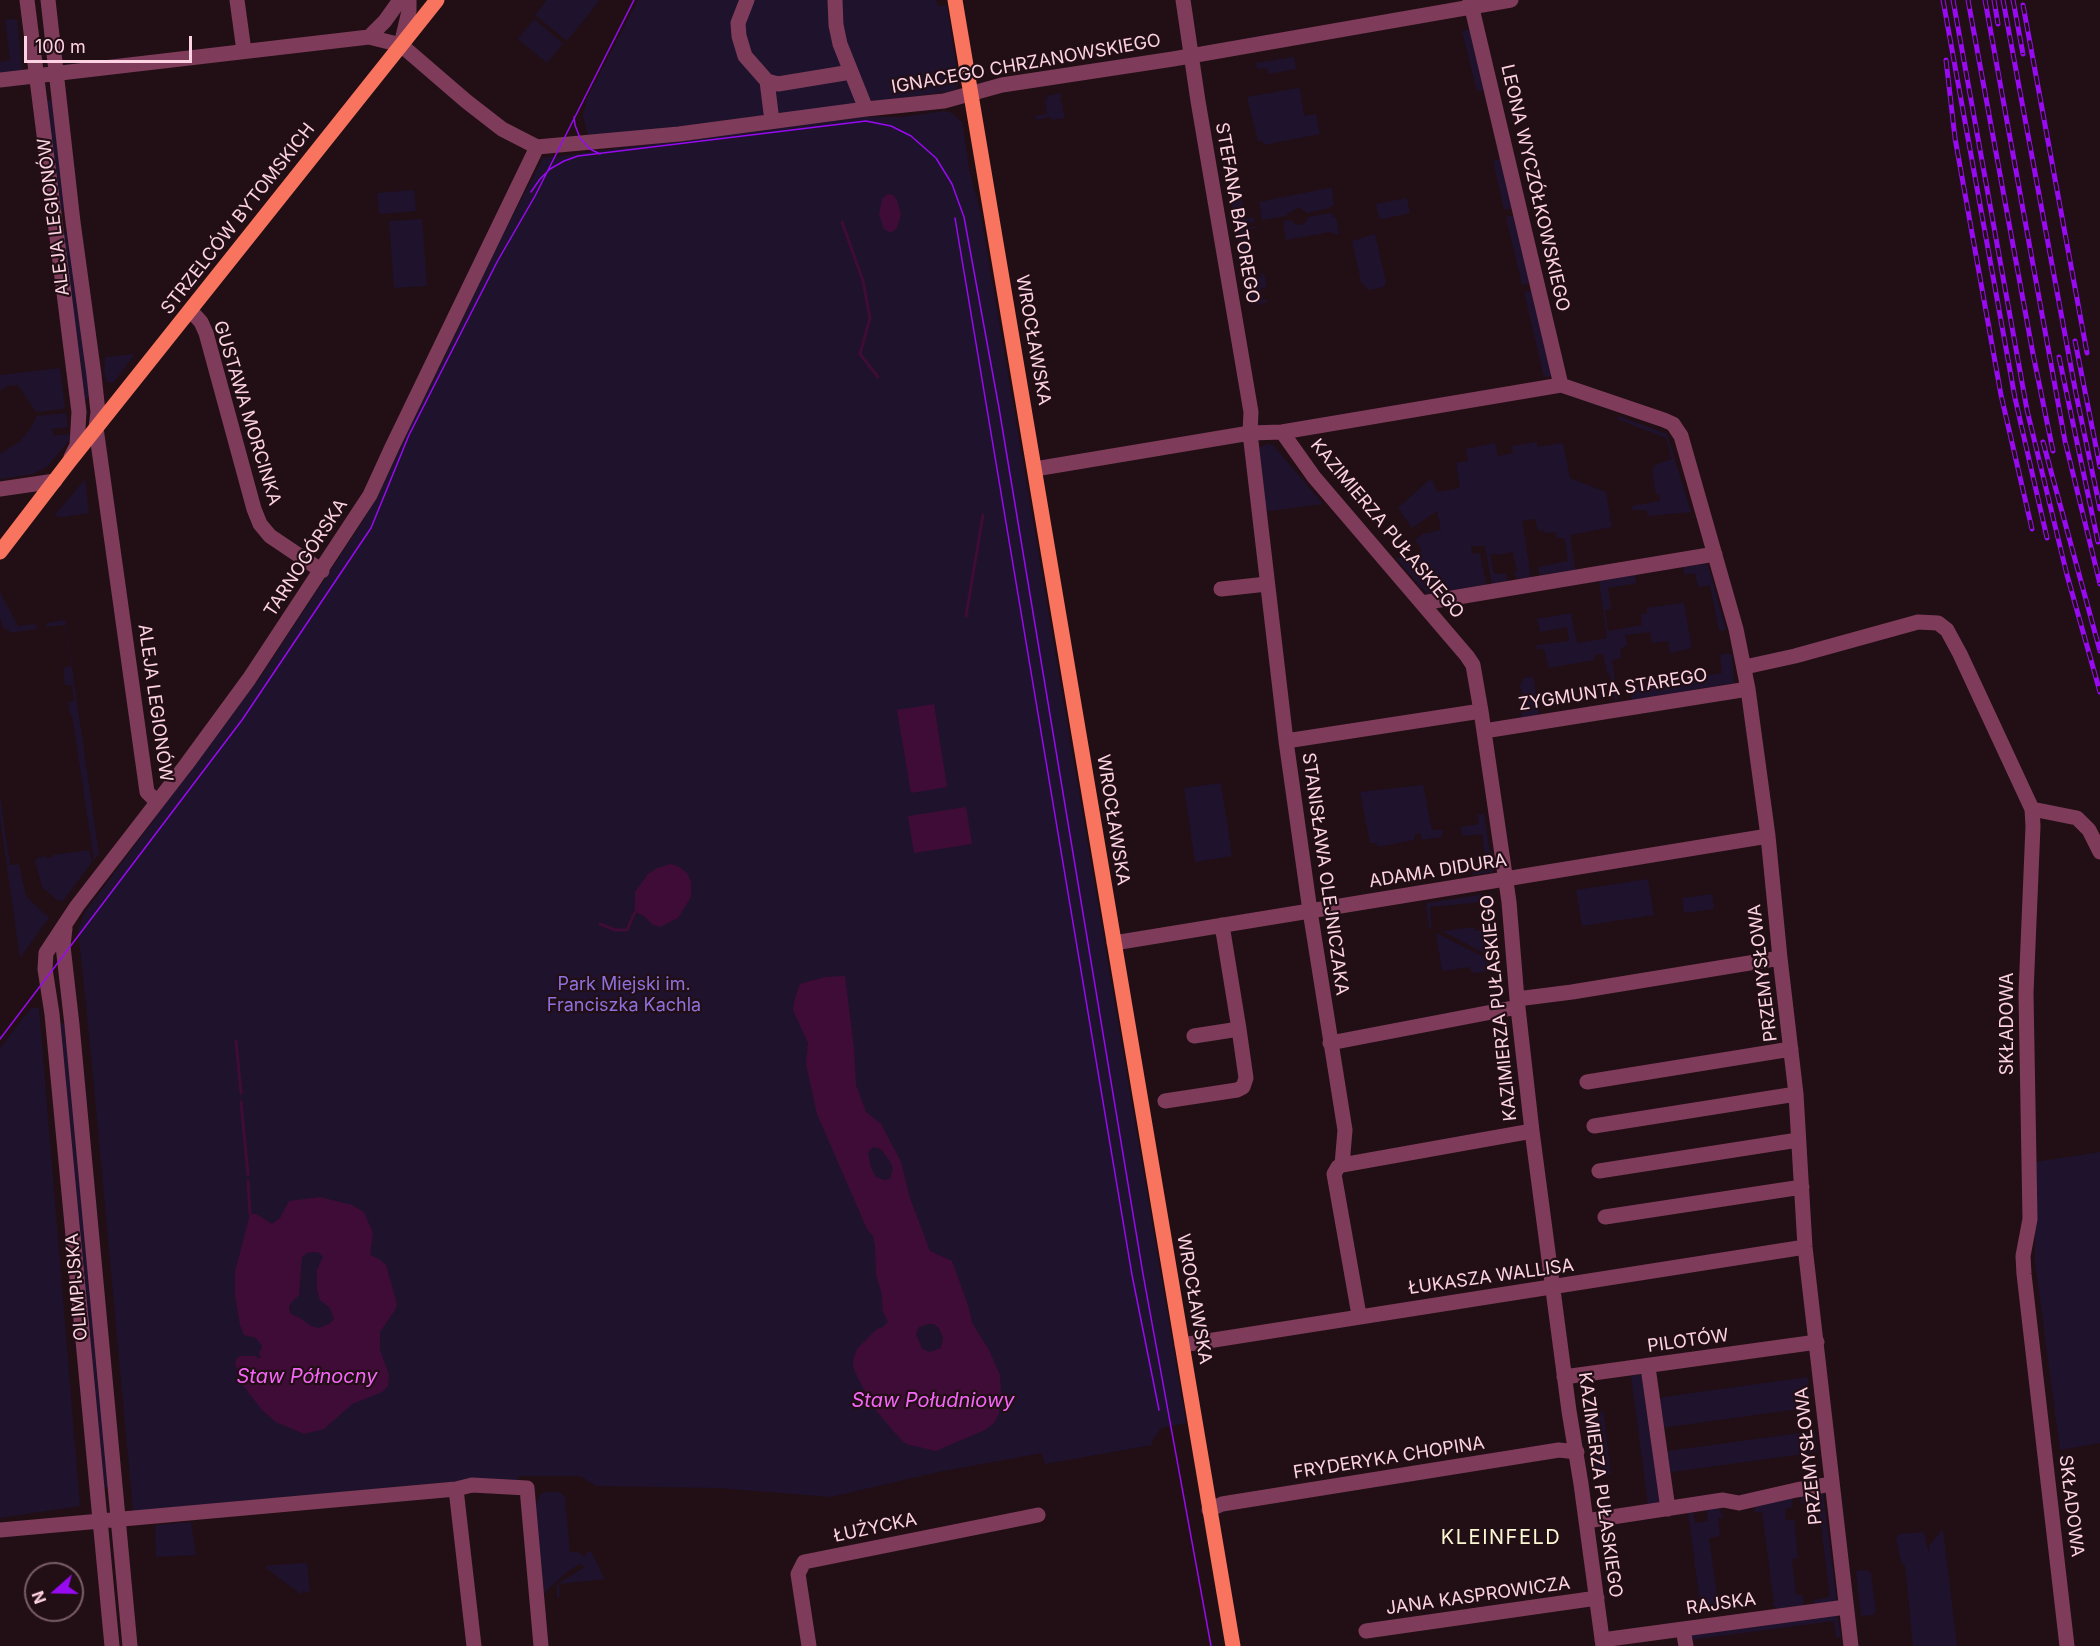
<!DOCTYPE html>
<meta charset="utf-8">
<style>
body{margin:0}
#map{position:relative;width:2100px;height:1646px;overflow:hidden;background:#220f15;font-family:Inter,sans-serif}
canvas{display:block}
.north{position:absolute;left:24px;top:1562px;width:60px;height:60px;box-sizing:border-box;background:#220f15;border:2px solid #7a5d67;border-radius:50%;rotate:250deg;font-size:16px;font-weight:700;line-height:24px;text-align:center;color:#fdd2e2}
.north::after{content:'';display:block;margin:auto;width:21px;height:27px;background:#980af1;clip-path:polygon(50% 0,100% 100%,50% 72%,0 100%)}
.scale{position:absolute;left:24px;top:36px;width:168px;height:27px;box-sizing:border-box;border:3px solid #fdd2e2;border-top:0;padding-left:8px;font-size:18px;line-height:21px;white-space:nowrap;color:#fdd2e2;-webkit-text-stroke:4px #220f15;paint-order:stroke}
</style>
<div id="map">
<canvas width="2100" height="1646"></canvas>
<div class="north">N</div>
<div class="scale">100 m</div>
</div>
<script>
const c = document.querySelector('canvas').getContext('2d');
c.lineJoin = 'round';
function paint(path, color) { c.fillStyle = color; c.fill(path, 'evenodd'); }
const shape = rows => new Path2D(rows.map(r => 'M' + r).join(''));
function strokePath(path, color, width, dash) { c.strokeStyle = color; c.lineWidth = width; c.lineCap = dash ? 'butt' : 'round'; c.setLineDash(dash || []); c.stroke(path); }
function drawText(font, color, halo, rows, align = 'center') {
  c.font = font + ' Inter,sans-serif'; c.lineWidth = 4.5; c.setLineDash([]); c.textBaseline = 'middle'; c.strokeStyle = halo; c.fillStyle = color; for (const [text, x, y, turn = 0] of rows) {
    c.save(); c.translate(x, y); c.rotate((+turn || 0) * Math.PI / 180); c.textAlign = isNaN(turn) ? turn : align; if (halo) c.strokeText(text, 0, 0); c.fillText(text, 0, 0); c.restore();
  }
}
const green = shape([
 [547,0,600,0,567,41,535,15],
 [638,0,936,0,938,6,947,6,959,85,956,89,947,92,591,138,586,130,583,116,587,98],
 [17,19,22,70,0,73,0,62,10,60,5,20],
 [534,19,563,43,547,63,518,39],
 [1470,29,1485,89,1477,92,1462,31],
 [1294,57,1296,69,1268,74,1267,68,1257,69,1256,63],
 [1298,88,1300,89,1304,116,1316,114,1320,134,1264,145,1263,141,1258,142,1247,97],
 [1061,93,1060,102,1062,102,1063,112,1064,112,1065,118,1052,120,1050,117,1036,120,1035,116,1047,114,1045,100,1048,99,1047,96],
 [54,100,68,210,58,210,44,101],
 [944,111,952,113,962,122,970,173,980,210,1186,1423,1161,1428,1152,1441,1152,1445,1045,1464,1042,1453,938,1472,831,1497,718,1488,596,1486,580,1476,519,1476,518,1481,472,1480,133,1511,91,1054,78,930,85,912,262,674,366,516,481,276,543,158,860,117,901,117],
 [1501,159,1513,208,1504,210,1493,161],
 [1237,174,1245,219,1253,217,1255,223,1244,222,1246,229,1255,226,1256,228,1247,230,1255,278,1261,277,1261,274,1264,273,1267,287,1261,288,1261,290,1263,300,1268,300,1265,303,1255,305,1250,305,1227,179,1235,178,1234,175],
 [1329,188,1332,188,1334,205,1330,206,1330,208,1307,213,1299,207,1287,214,1287,216,1262,220,1259,202],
 [414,190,416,211,379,214,377,193],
 [1407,198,1410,213,1383,219,1379,218,1376,204],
 [1332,213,1333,217,1336,217,1339,233,1337,235,1330,232,1286,240,1283,221,1291,220,1295,224,1301,225,1306,222,1308,217],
 [1515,215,1531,283,1522,285,1506,217],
 [422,219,427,286,394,288,389,221],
 [70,232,90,393,88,399,84,399,61,233],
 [1375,234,1386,282,1384,287,1369,290,1361,282,1352,241],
 [1533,290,1553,376,1544,377,1524,292],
 [135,354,113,383,107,382,104,371,105,357],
 [60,368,65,408,63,409,36,412,18,385,7,386,0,391,0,375],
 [66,413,68,427,52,429,54,436,69,434,70,439,48,466,33,474,0,479,0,454,19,442,30,429,37,416],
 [1619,416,1667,434,1691,512,1648,516,1646,510,1632,510,1631,506,1660,501,1659,494,1656,494,1652,471,1655,465,1672,459,1666,438,1617,419],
 [1537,442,1538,447,1563,443,1570,478,1606,492,1612,527,1570,535,1575,570,1539,575,1538,567,1568,561,1564,538,1557,538,1555,532,1545,533,1543,530,1538,531,1535,519,1522,521,1531,577,1517,579,1514,572,1517,571,1513,552,1497,555,1496,553,1490,555,1494,574,1506,574,1507,581,1492,584,1485,546,1471,546,1472,554,1480,553,1486,585,1427,594,1396,558,1405,557,1410,560,1422,550,1415,540,1423,534,1441,530,1437,511,1412,528,1398,508,1429,480,1433,481,1437,492,1460,488,1456,463,1468,461,1466,449,1495,443,1498,456,1513,453,1512,446],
 [1268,444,1273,445,1323,504,1270,511,1265,508,1259,448],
 [85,479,89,513,64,517,54,516],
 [1705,564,1708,565,1726,630,1719,631,1710,585,1698,587,1695,573,1685,575,1683,567],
 [1634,574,1637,583,1608,588,1611,609,1605,610,1608,631,1642,625,1641,615,1647,613,1647,608,1682,603,1684,603,1692,648,1670,653,1668,641,1652,643,1650,632,1625,635,1627,645,1620,650,1621,658,1612,660,1618,701,1615,701,1610,673,1607,674,1603,654,1594,655,1594,660,1549,668,1544,649,1537,649,1536,645,1569,641,1567,627,1540,632,1537,619,1571,613,1577,643,1607,638,1599,581],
 [0,592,18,626,36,624,37,629,9,633,9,630,3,628,0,617],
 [65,620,99,854,94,860,72,715,70,715,68,702,74,701,72,685,65,685,63,668,71,666,65,625,47,627,46,623],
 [1728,653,1732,656,1734,683,1632,700,1630,688,1722,673,1720,655],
 [1533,676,1539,714,1522,718,1521,712,1524,711,1522,692,1519,684,1522,683,1522,679],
 [1221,783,1232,856,1195,862,1184,788],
 [1423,785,1432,830,1443,830,1442,837,1422,840,1420,833,1415,834,1414,840,1378,847,1376,843,1370,843,1360,792],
 [0,796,10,865,19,864,26,896,49,918,20,958,0,818],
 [1484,813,1493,872,1473,875,1472,869,1487,867,1482,834,1463,836,1460,827,1479,824,1477,815],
 [89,850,92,862,63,901,57,900,42,887,35,861,38,858,44,856,47,858,53,857,53,855],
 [1648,879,1654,915,1582,926,1576,890],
 [1492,893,1496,924,1487,926,1484,902,1430,907,1432,927,1429,928,1426,903],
 [1712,894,1714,909,1684,913,1682,898],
 [1474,927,1475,931,1495,929,1499,961,1442,931],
 [1436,933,1498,964,1500,970,1472,973,1470,967,1442,971],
 [31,1008,39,1008,80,1506,0,1518,0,1048],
 [59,1022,67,1026,110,1487,102,1488],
 [2100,1152,2100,1443,2060,1450,2035,1262,2035,1162],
 [1643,1374,1661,1500,1658,1503,1648,1504,1631,1376],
 [1808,1377,1810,1401,1805,1401,1806,1408,1661,1428,1658,1401,1663,1397],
 [1603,1411,1611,1474,1597,1476,1588,1413],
 [1815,1431,1817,1452,1672,1472,1667,1470,1667,1451],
 [544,1492,560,1492,567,1499,565,1499,570,1552,578,1552,584,1557,587,1552,591,1552,605,1579,559,1584,560,1597,557,1597,557,1584,585,1567,580,1564,567,1572,543,1594,535,1507,540,1495],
 [1823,1493,1837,1603,1815,1604,1814,1600,1830,1597,1818,1502,1802,1504,1801,1499,1801,1496],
 [1792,1496,1793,1507,1785,1509,1786,1520,1794,1520,1798,1558,1792,1559,1796,1595,1803,1595,1804,1606,1778,1610,1772,1604,1774,1603,1762,1512,1753,1512,1758,1501],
 [1718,1507,1723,1517,1718,1519,1720,1536,1709,1538,1719,1610,1701,1612,1688,1510,1693,1510,1695,1523,1708,1521,1706,1508],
 [191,1522,196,1555,156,1557,155,1525],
 [1943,1529,1957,1646,1913,1646,1905,1566,1901,1562,1896,1539,1899,1534,1924,1532,1929,1555,1929,1546],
 [307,1563,310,1593,303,1591,302,1595,266,1568,266,1566,273,1565],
 [1868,1570,1871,1573,1876,1611,1873,1615,1861,1616,1856,1571],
 [1837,1614,1841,1637,1836,1637,1834,1621,1690,1640,1690,1634]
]);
const water = shape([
 [888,194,893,195,897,200,901,214,897,228,891,233,884,229,879,214,882,199],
 [934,704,947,787,911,793,897,710],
 [966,807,972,844,914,853,908,816],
 [671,864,678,866,687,873,691,882,691,897,678,918,660,927,652,924,644,916,635,912,635,892,648,874,657,868],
 [845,976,854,1048,856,1085,866,1112,881,1124,901,1162,910,1198,930,1251,952,1261,969,1308,972,1323,989,1350,1000,1375,1001,1394,999,1413,994,1423,985,1430,936,1451,906,1444,896,1434,873,1407,854,1370,853,1360,857,1349,877,1329,883,1327,888,1322,883,1312,881,1291,876,1275,875,1247,873,1236,867,1229,817,1114,806,1064,808,1043,793,1010,795,998,800,984,825,977],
 [873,1147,881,1149,890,1161,893,1169,890,1179,884,1180,876,1177,871,1168,868,1152],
 [928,1324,934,1324,939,1328,943,1338,941,1348,930,1352,922,1349,916,1334,919,1327],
 [320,1197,352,1205,364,1212,373,1233,370,1255,379,1259,386,1265,397,1304,395,1310,380,1332,380,1350,389,1375,388,1386,382,1392,352,1404,324,1429,304,1434,276,1422,262,1410,243,1385,235,1364,237,1358,241,1356,256,1356,258,1359,261,1357,259,1354,262,1346,256,1338,244,1335,240,1325,235,1295,235,1272,250,1214,256,1214,272,1224,280,1218,289,1201],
 [313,1252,320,1253,323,1257,317,1270,317,1290,320,1300,330,1308,334,1319,329,1324,319,1328,311,1326,300,1318,291,1314,289,1309,290,1304,299,1295,302,1257,307,1253]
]);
const stream = shape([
 [842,222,863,281,870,318,860,354,878,377],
 [966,616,983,515],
 [600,924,615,930,627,930,635,912],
 [236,1041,241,1093],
 [241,1102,248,1175],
 [248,1181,250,1214]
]);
const minor = shape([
 [27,0,79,412,77,445,71,457],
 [48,0,73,222,94,375,98,412,96,428,147,792,157,802],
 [237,0,244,51],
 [747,0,738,23,739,36,745,56,767,81,778,84,851,72],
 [835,0,836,25,840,44,866,109],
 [1183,0,1198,101,1251,412,1250,433,1286,741,1310,911,1345,1130,1342,1165,1338,1167,1334,1174,1359,1315],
 [1470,0,1561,385],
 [369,37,385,21,400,0],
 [401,45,409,11,409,0],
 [0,80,369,37,401,45,466,101,502,129,537,147,679,134,866,109,944,101,1002,85,1173,59,1511,0],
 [767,81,772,121],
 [191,311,201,322,206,333,254,509,260,524,270,536,322,571],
 [1282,432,1314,477,1467,656,1473,665,1481,711,1509,902,1517,999,1532,1131,1569,1411,1581,1484,1603,1646],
 [1035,469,1250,433,1282,432,1561,385,1664,420,1673,424,1681,436,1736,629,1748,689,1768,836,1780,958,1796,1094,1805,1247,1851,1646],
 [0,489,55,481],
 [1221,589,1267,584],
 [1422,603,1715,554],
 [1745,667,1795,656,1918,622,1938,623,1947,630,1960,654,2032,809,2033,826,2026,993,2030,1219,2023,1256,2024,1274,2067,1646],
 [1484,731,1748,689],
 [1286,741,1481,711],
 [2032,809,2077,818,2089,830,2100,852],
 [65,928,63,946,72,1025,130,1646],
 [1114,943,1768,836],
 [1517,999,1572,992,1780,958],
 [1194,1036,1239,1029,1222,925],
 [1330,1043,1518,1007],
 [1587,1082,1791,1049],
 [1165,1101,1237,1090,1243,1087,1246,1078,1239,1029],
 [1594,1126,1796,1094],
 [1342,1165,1532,1131],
 [1599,1171,1798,1140],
 [1605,1217,1802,1187],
 [1182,1345,1805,1247],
 [1648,1367,1668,1509],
 [1564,1377,1817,1342],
 [456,1489,474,1646],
 [1209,1510,1222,1504,1559,1450,1577,1452],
 [1586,1521,1723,1500,1739,1503,1796,1490,1832,1484],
 [0,1530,456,1489,472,1485,527,1488,541,1646],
 [1683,1629,1686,1646],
 [1366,1631,1597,1598],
 [1602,1640,1846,1607],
 [112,1646,52,1014,45,969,46,953,77,906,186,765,249,679,370,495,392,447,537,147],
 [809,1646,798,1574,804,1562,1038,1515]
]);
const major = shape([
 [955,0,1233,1646],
 [0,552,69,462,437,0]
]);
const tram = shape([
 [574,117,575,125,580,138,590,149,600,154],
 [531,192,540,179,550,169,564,161,578,156,866,121,891,126,911,136,936,158,952,184,964,217,999,408,1143,1274,1211,1646],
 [955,218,1132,1275,1159,1410],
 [0,1039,242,720,371,528,409,435,497,262,535,196,634,0]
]);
const rail = shape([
 [1943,0,2015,398,2047,538],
 [1953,0,2027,410,2067,575,2100,692],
 [1968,0,2033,354,2053,451],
 [1985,0,2065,441,2100,584],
 [1994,0,1998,24],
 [2003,0,2076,394,2100,509],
 [2013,0,2023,54],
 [2023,5,2087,353],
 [1946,60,1955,138,2001,395,2032,529],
 [2075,341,2100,467],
 [2059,357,2098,542],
 [2043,442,2100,651]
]);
const streetNames = [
 ["IGNACEGO CHRZANOWSKIEGO",1026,64,-10],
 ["LEONA WYCZÓŁKOWSKIEGO",1535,188,77],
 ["STEFANA BATOREGO",1237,213,80],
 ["ALEJA LEGIONÓW",54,217,-97],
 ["STRZELCÓW BYTOMSKICH",238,219,-52],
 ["WROCŁAWSKA",1033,340,80],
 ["GUSTAWA MORCINKA",247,413,73],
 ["KAZIMIERZA PUŁASKIEGO",1387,529,50],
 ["TARNOGÓRSKA",306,558,-57],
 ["ZYGMUNTA STAREGO",1613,690,-9],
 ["ALEJA LEGIONÓW",155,703,82],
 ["WROCŁAWSKA",1113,820,81],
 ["ADAMA DIDURA",1438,871,-9],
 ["STANISŁAWA OLEJNICZAKA",1325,874,82],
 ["PRZEMYSŁOWA",1763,973,-97],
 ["KAZIMIERZA PUŁASKIEGO",1499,1008,-96],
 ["SKŁADOWA",2008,1024,-90],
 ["ŁUKASZA WALLISA",1491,1277,-8],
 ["OLIMPIJSKA",77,1287,-95],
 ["WROCŁAWSKA",1194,1299,80],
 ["PILOTÓW",1688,1341,-8],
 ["PRZEMYSŁOWA",1809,1456,-96],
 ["FRYDERYKA CHOPINA",1389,1458,-9],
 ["KAZIMIERZA PUŁASKIEGO",1600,1485,82],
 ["SKŁADOWA",2071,1506,83],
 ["ŁUŻYCKA",875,1528,-12],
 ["JANA KASPROWICZA",1478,1596,-8],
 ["RAJSKA",1721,1604,-8]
];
const parkNames = [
 ["Park Miejski im.",624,985],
 ["Franciszka Kachla",624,1006]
];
const waterNames = [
 ["Staw Północny",307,1377],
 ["Staw Południowy",933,1401]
];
const neighbourhoodNames = [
 ["KLEINFELD",1501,1538]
];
paint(green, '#1f122c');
paint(water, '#3f0c37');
strokePath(stream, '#3f0c37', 3);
strokePath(minor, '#7f3c5a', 15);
strokePath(major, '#f8745e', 15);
strokePath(tram, '#980af1', 1.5);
strokePath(rail, '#980af1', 5);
strokePath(rail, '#220f15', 3, [9]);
drawText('18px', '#fdd2e2', '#220f15', streetNames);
drawText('18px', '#8e71de', '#220f15', parkNames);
drawText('italic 20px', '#f565f8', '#220f15', waterNames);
c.letterSpacing = '1.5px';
drawText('20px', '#fdf8d4', '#220f15', neighbourhoodNames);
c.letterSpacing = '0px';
</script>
